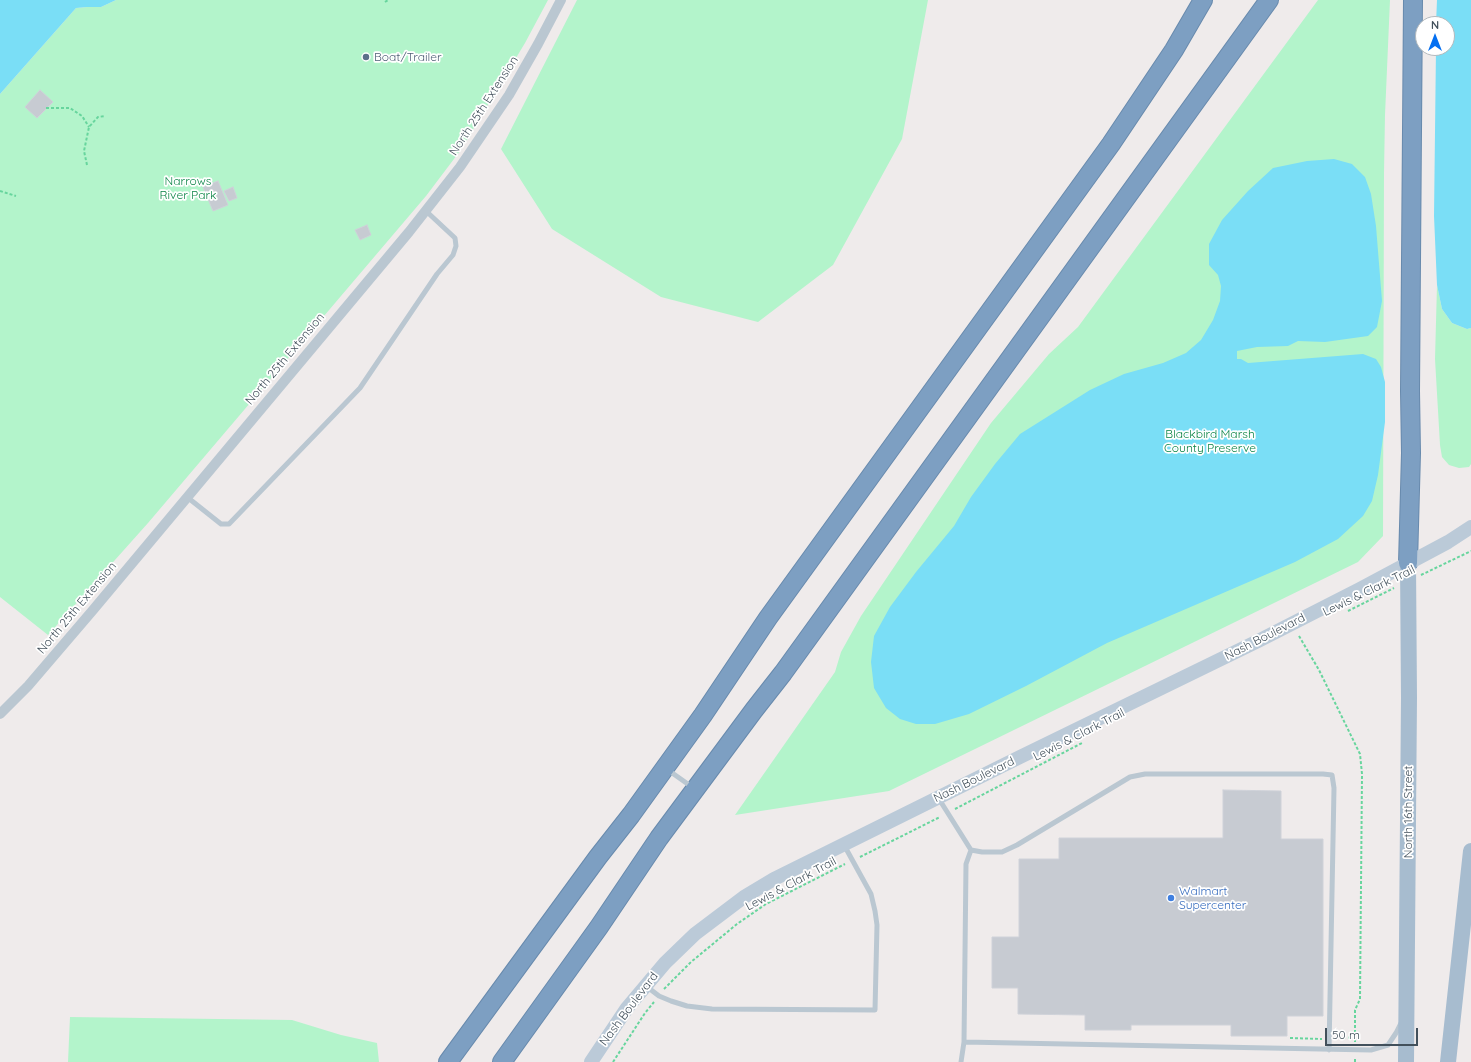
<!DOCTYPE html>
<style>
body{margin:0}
#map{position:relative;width:1471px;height:1062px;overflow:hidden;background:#efebeb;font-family:Quicksand,sans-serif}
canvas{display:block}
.north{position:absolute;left:1415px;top:16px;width:40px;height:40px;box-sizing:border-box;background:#fff;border:1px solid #b3b9bd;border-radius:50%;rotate:0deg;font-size:11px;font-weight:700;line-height:16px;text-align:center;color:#42505b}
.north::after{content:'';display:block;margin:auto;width:14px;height:18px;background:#036ff1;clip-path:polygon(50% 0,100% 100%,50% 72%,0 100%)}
.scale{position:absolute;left:1325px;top:1028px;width:93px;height:18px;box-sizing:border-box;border:2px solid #42505b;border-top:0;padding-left:5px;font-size:12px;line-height:14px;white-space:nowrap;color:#42505b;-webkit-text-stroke:3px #fff;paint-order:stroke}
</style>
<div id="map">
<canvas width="1471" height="1062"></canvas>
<div class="north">N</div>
<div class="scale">50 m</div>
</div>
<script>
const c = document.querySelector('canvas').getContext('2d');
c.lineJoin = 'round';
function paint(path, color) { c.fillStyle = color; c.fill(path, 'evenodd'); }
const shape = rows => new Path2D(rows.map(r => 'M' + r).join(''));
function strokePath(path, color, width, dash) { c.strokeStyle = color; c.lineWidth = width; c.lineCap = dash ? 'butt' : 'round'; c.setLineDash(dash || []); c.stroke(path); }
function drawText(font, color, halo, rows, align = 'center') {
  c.font = font + ' Quicksand,sans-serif'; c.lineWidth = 3.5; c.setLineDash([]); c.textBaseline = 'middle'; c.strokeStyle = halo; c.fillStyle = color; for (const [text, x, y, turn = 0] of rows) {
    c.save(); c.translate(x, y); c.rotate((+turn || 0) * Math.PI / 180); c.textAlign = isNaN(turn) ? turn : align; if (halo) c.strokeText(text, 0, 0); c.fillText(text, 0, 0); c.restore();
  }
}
const green = shape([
 [116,0,548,0,525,43,460,151,426,196,148,523,48,635,0,597,0,94,76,8,87,7,101,7],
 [577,0,928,0,902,139,833,265,758,322,661,297,552,229,501,149],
 [1318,0,1390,0,1385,115,1384,173,1383,536,1358,562,889,791,735,815,835,672,841,652,861,616,991,423,1049,354,1078,327],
 [1437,285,1442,309,1452,323,1467,329,1471,328,1471,464,1469,467,1459,468,1449,465,1442,457,1440,445,1435,359],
 [70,1017,292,1020,341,1035,377,1043,379,1062,68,1062]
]);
const water = shape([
 [0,0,116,0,101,7,87,7,76,8,0,94],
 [1437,0,1471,0,1471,328,1467,329,1452,323,1442,309,1437,285,1434,216,1436,48,1447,48,1447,24,1436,24],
 [1334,159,1352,164,1365,177,1371,194,1376,226,1382,301,1377,327,1368,336,1325,342,1298,341,1288,346,1257,347,1237,351,1237,359,1241,359,1248,363,1363,354,1376,359,1381,367,1385,382,1385,422,1378,475,1372,501,1363,516,1338,539,1295,562,1107,643,1026,686,969,714,935,724,916,724,900,719,886,708,874,688,871,662,874,636,890,607,916,572,954,526,971,497,995,464,1020,434,1090,390,1124,374,1163,363,1186,353,1201,340,1213,320,1220,301,1221,286,1218,275,1209,265,1209,244,1222,220,1248,191,1273,168,1307,161]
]);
const building = shape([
 [40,90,53,102,37,118,25,107,40,90],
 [218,181,228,205,213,211,203,187,218,181],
 [233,187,237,198,229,201,224,191,233,187],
 [367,225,371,235,360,240,355,230,367,225],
 [1223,790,1281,791,1281,839,1323,839,1323,1016,1287,1016,1287,1036,1231,1036,1231,1025,1131,1025,1131,1030,1085,1030,1085,1015,1018,1014,1018,988,992,988,992,937,1019,937,1019,859,1059,859,1059,838,1223,838,1223,790]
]);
const path = shape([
 [385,2,388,0],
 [46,108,70,108,82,116,89,127],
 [87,165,84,151,89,127,98,117,105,116],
 [0,191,16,196],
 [1421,575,1471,551],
 [1348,611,1394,588],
 [1299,636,1319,670,1360,754,1362,774,1360,999,1355,1010,1355,1042],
 [955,809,1082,743],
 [860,857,940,817],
 [664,989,691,962,737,924,766,904,845,864],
 [1338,1037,1355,1038],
 [1290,1038,1322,1039],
 [613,1062,645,1013,654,1002],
 [1355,1062,1355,1057]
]);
const lane = shape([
 [187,497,221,524,229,524,360,388,437,274,453,255,456,246,455,238,426,211],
 [668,770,692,787],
 [939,799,971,850,966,864,964,1042,1371,1050,1388,1045,1396,1033,1401,1023],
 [971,850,982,852,1002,852,1017,845,1130,777,1145,774,1323,774,1332,775,1334,788,1329,1050],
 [646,986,659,996,671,1001,687,1006,712,1009,875,1010,877,925,875,911,871,894,844,845],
 [961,1062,964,1042]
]);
const street = shape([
 [0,714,28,686,93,610,409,232,460,167,509,95,538,44,561,0]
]);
const secondary = shape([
 [591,1062,627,1008,665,963,695,934,744,897,774,879,1020,757,1258,641,1360,589,1448,542,1471,527]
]);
const primary = shape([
 [1406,1062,1409,698,1408,563],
 [1448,1062,1471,851]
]);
const highway = shape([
 [1408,563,1411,453,1410,391,1413,0],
 [448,1062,598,857,631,815,703,715,768,618,1111,144,1174,50,1203,0],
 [502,1062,599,927,659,838,754,710,783,673,1269,0]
]);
const markers = [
 [366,57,4,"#5c6f8a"],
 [1171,898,4,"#3f7fe0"]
];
const serviceNames = [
 ["Boat/Trailer",374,57]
];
const streetNames = [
 ["North 25th Extension",484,106,-57],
 ["North 25th Extension",285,359,-50],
 ["Lewis & Clark Trail",1369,591,-26],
 ["North 25th Extension",77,608,-50],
 ["Nash Boulevard",1265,637,-27],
 ["Lewis & Clark Trail",1079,735,-27],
 ["Nash Boulevard",974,780,-26],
 ["North 16th Street",1408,812,-90],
 ["Lewis & Clark Trail",791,884,-28],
 ["Nash Boulevard",629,1009,-53]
];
const parkNames = [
 ["Narrows",188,181],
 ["River Park",188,195],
 ["Blackbird Marsh",1210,434],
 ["County Preserve",1210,448]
];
const shopNames = [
 ["Walmart",1179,891],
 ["Supercenter",1179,905]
];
paint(green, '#b3f4cb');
paint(water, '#7adef6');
paint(building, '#c7cbd2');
strokePath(building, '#cfd2d9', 1);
strokePath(highway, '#688aad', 20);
strokePath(path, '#67d59d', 2, [3, 2]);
strokePath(lane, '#bac7d1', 5);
strokePath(street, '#bac7d1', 10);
strokePath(secondary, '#bbcad8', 14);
strokePath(primary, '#a7bccf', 16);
strokePath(highway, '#7d9fc2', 18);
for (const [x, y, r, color] of markers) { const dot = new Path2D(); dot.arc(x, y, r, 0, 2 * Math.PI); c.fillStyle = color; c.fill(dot); strokePath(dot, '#fff', 1.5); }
drawText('12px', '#4e5e75', '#fff', serviceNames, 'left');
drawText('12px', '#42505b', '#fff', streetNames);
drawText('12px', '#0b8446', '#fff', parkNames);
drawText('12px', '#366cbe', '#fff', shopNames, 'left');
</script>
